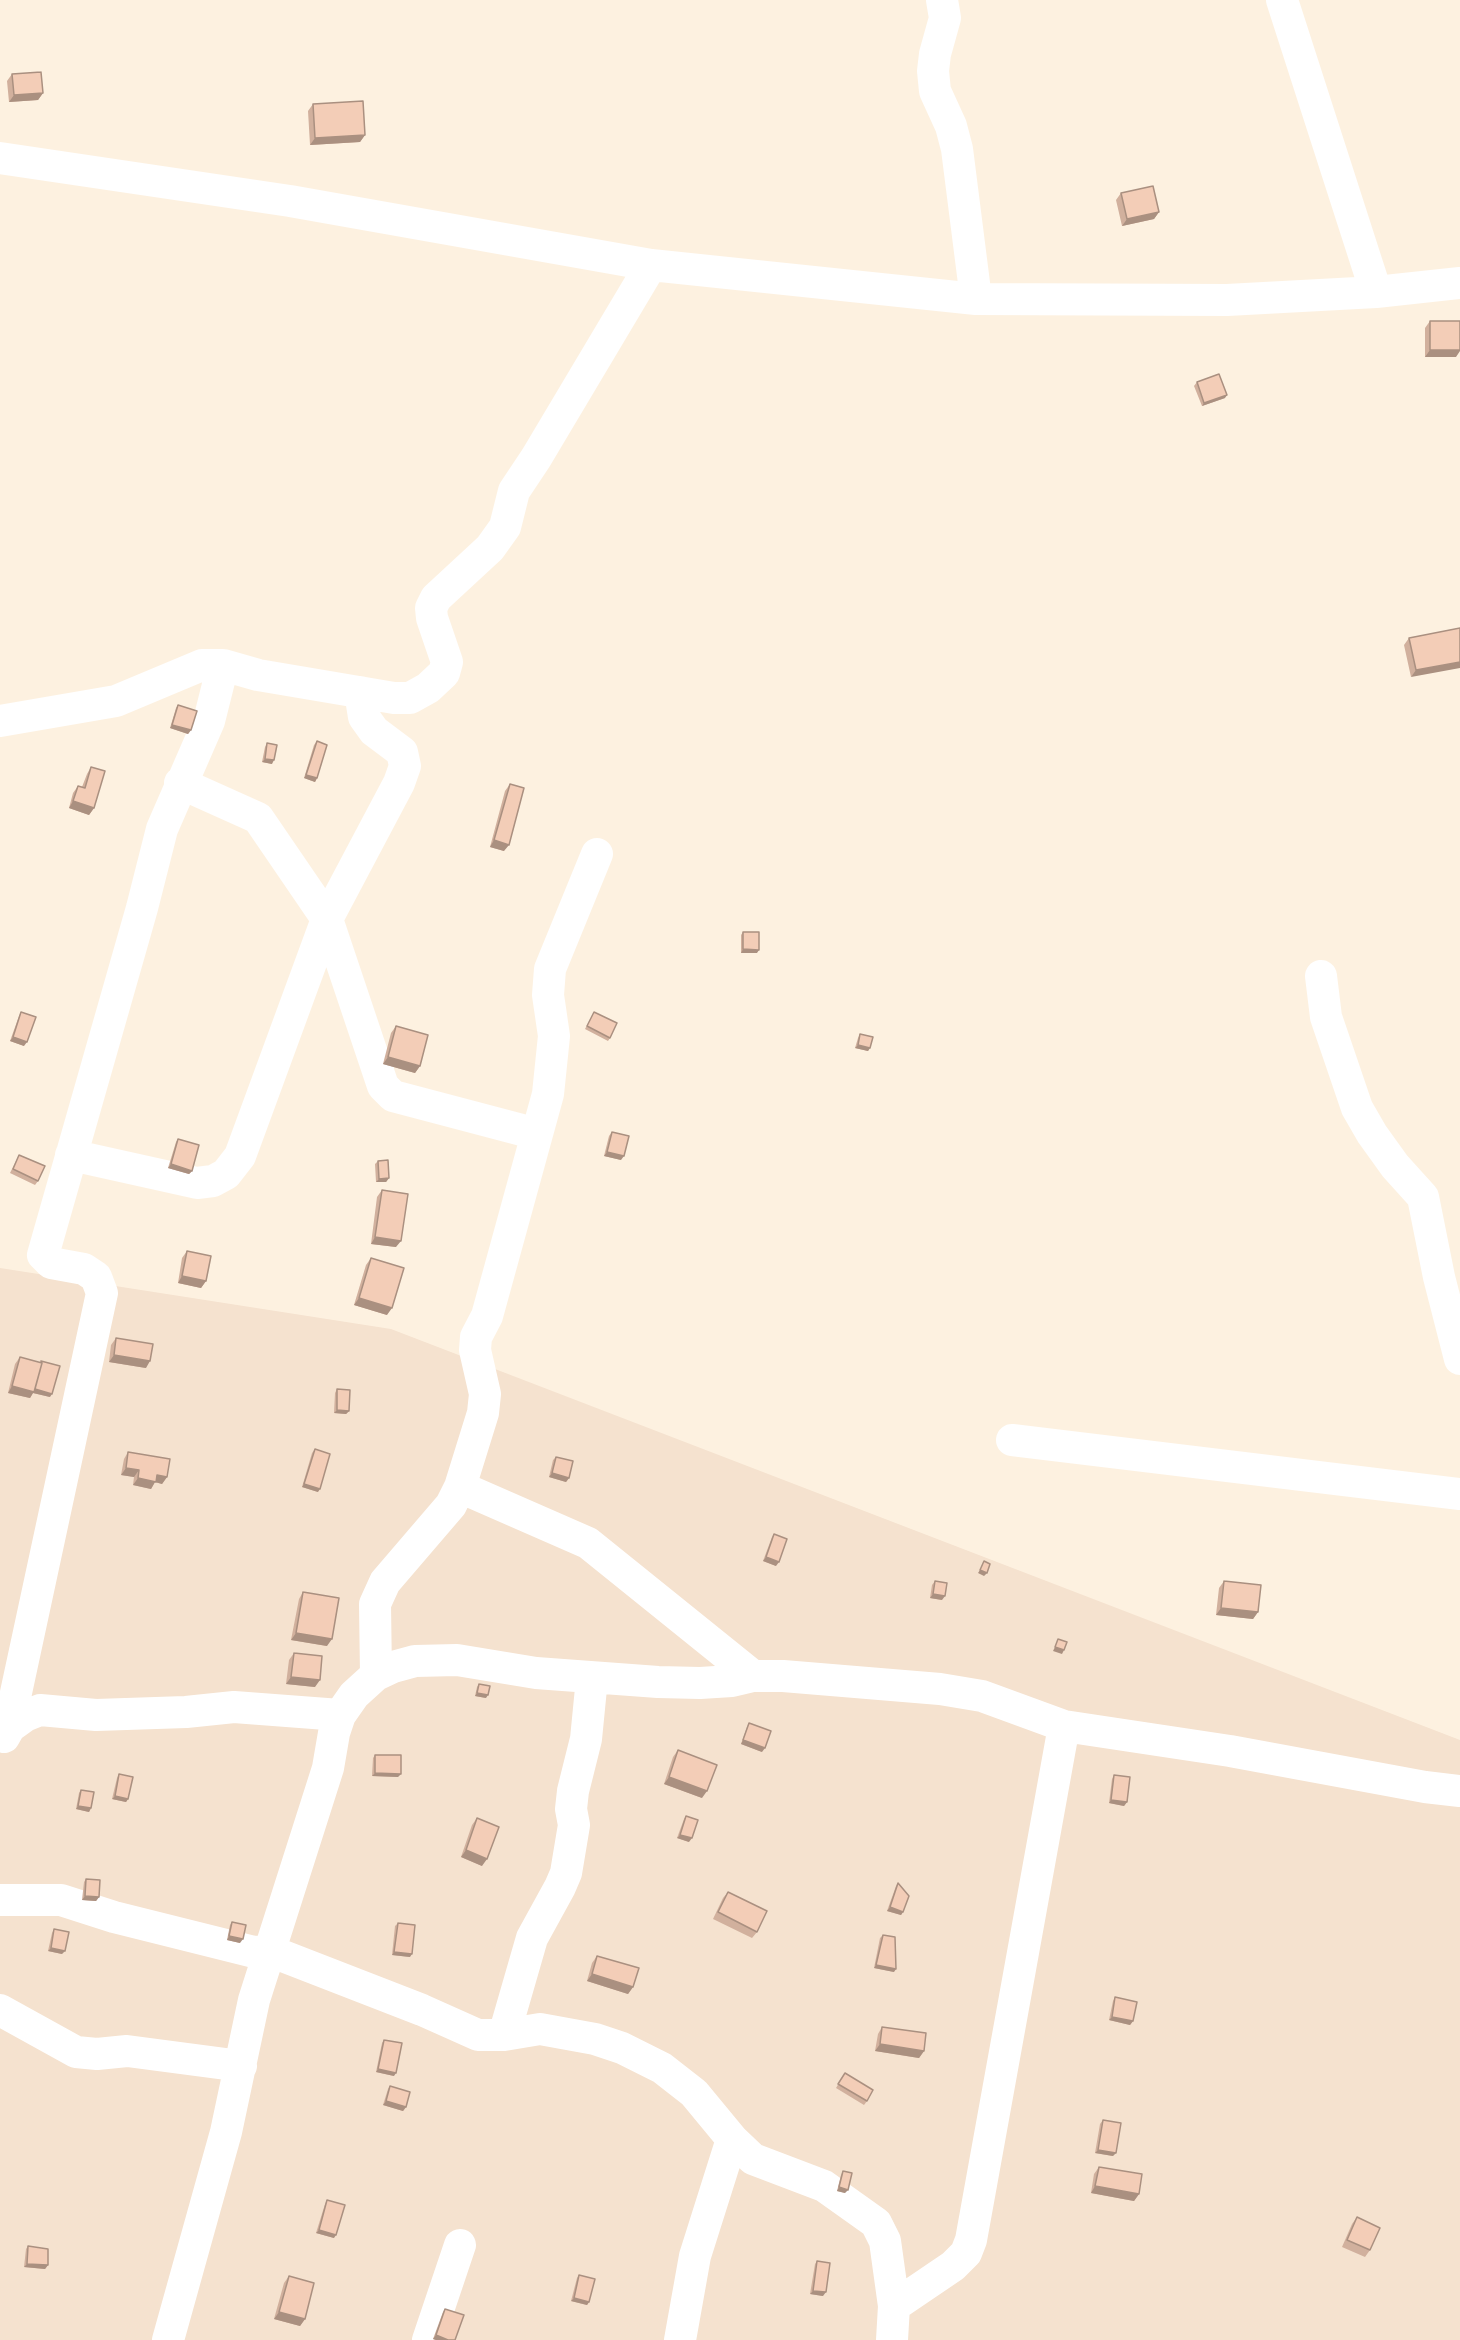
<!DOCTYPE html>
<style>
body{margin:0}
canvas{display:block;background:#fdf1e0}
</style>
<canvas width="1460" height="2340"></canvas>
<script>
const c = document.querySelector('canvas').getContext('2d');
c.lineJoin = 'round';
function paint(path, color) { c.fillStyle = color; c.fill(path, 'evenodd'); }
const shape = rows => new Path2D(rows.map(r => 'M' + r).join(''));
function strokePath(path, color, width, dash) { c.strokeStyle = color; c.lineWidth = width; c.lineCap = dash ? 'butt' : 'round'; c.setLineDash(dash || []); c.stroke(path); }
const residential = shape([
 [0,1268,391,1329,1460,1740,1460,2340,0,2340]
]);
const minor = shape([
 [942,0,945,18,935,54,933,71,935,91,951,126,957,149,976,299],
 [1282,0,1376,292],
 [0,158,290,201,651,265,976,299,1227,300,1376,292,1460,283],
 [0,721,116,701,202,665,223,665,258,675,394,698,410,698,428,688,444,673,447,662,432,618,431,608,436,598,490,548,505,527,514,491,536,458,651,265],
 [180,783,258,818,327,919,383,1086,393,1096,537,1134],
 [1321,976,1326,1017,1357,1108,1372,1134,1395,1166,1423,1197,1439,1277,1460,1359],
 [71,1155,197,1183,213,1181,226,1174,240,1156,327,919,399,783,405,766,402,752,374,731,364,717,360,692],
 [1012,1440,1460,1494],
 [460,1487,588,1543,753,1676],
 [376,1675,375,1604,385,1582,451,1505,460,1487,483,1413,485,1394,475,1350,476,1337,487,1316,548,1094,554,1036,548,995,550,969,597,854],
 [0,1734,25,1716,40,1710,96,1715,186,1712,234,1707,340,1715,354,1695,376,1675,393,1667,415,1661,457,1660,536,1673,658,1682,700,1683,732,1681,753,1676,783,1676,940,1689,982,1696,1064,1726,1230,1751,1425,1787,1460,1791],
 [4,1737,8,1730,102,1293,96,1277,84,1269,51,1263,43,1255,142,908,162,829,209,721,223,665],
 [0,1900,61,1900,114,1917,254,1952,270,1951,422,2010,478,2035,504,2035,540,2029,595,2039,622,2048,662,2068,694,2093,732,2139,753,2159,824,2186,876,2223,885,2241,894,2306,892,2340],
 [0,2010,76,2052,97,2054,127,2051,241,2066],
 [504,2035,532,1938,560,1887,566,1873,574,1825,571,1809,573,1791,586,1739,592,1678],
 [894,2306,953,2266,966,2253,971,2240,1064,1726],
 [168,2340,226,2132,254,2000,328,1768,334,1733,340,1715],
 [428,2340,460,2245],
 [680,2340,695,2256,732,2139]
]);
const wall = shape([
 [12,74,43,93,38,100,9,102,7,81],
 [313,104,365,135,360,142,310,145,308,111],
 [1121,193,1159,212,1154,219,1122,226,1116,200],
 [1430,321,1456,357,1425,357,1425,328],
 [1197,382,1225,398,1202,406,1194,386],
 [1460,628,1411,677,1404,645,1409,638],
 [178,705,191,730,188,734,170,728,176,708],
 [317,741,317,778,315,782,304,778,314,745],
 [267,743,272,764,262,762,265,747],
 [91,767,94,808,89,815,69,808,73,793,78,786,82,787,87,774],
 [510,784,504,851,490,847,505,791],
 [743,932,757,953,741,953,741,935],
 [21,1012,24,1046,10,1041,19,1016],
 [594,1012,610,1038,608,1041,585,1029],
 [396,1026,420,1066,415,1073,383,1064,391,1033],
 [860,1034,870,1048,868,1051,855,1048,858,1038],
 [612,1132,621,1160,604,1156,609,1136],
 [178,1139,192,1171,189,1174,168,1168,176,1142],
 [19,1155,38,1181,35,1185,10,1173],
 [378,1161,389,1178,386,1182,376,1182,375,1164],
 [382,1190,396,1247,371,1244,377,1197],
 [187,1251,206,1281,201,1288,178,1283,182,1258],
 [371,1258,387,1315,354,1305,366,1265],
 [116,1338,146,1368,109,1362,111,1345],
 [20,1357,50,1397,33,1393,30,1398,8,1393,15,1364],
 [337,1389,349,1411,346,1414,334,1413,335,1393],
 [315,1449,318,1492,302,1487,312,1453],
 [128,1452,167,1477,162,1484,155,1482,151,1489,133,1485,134,1477,121,1475,124,1459],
 [556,1457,569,1478,566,1482,549,1477,553,1460],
 [774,1534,776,1566,763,1561,772,1537],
 [935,1581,942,1600,930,1598,932,1585],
 [1224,1581,1258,1612,1253,1619,1216,1615,1219,1588],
 [303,1592,327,1646,291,1640,299,1599],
 [294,1653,315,1687,286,1684,289,1660],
 [479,1684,486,1698,475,1696,477,1687],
 [749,1723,762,1752,741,1744,747,1727],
 [678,1750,702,1798,664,1784,673,1757],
 [375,1755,398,1777,372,1776,373,1758],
 [119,1774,128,1799,126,1802,112,1799,117,1778],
 [1114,1775,1127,1802,1124,1806,1109,1803,1112,1779],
 [81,1790,91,1808,89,1812,76,1809,79,1793],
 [686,1816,689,1842,677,1838,684,1819],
 [477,1818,482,1866,461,1857,472,1825],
 [86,1879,99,1897,96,1901,82,1900,84,1882],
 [898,1883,903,1912,901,1915,887,1911,896,1886],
 [728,1892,757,1932,752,1938,713,1919,723,1898],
 [232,1922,240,1943,227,1940,230,1925],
 [398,1923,410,1957,392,1955,395,1926],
 [54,1929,62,1954,48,1951,52,1933],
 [883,1935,894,1972,874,1968,880,1938],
 [597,1956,633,1987,628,1994,587,1981,592,1963],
 [1115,1997,1133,2021,1130,2025,1109,2020,1113,2001],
 [882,2027,924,2051,919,2058,875,2051,878,2034],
 [384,2040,394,2076,376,2072,382,2043],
 [845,2073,867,2101,864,2105,836,2088],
 [390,2086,406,2107,403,2111,383,2105,388,2089],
 [1103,2120,1113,2156,1095,2153,1100,2124],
 [1099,2167,1139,2194,1134,2201,1091,2193,1094,2174],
 [843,2171,845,2193,837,2191,841,2175],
 [327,2200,334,2238,316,2233,325,2204],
 [1357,2217,1370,2250,1365,2257,1342,2247,1352,2224],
 [28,2246,48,2265,45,2269,24,2267,26,2249],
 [817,2261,823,2296,810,2294,815,2264],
 [579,2275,589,2302,587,2305,571,2301,577,2278],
 [289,2276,305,2319,300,2326,274,2319,284,2283],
 [445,2309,455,2340,436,2340,433,2339,443,2312]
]);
const shadedWall = shape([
 [43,93,38,100,9,102,14,95],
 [365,135,360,142,310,145,315,138],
 [1159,212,1154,219,1122,226,1127,219],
 [1430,350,1460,350,1460,351,1456,357,1425,357],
 [1227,395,1225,398,1202,406,1204,403],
 [1460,662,1460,668,1411,677,1416,670],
 [172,725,191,730,188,734,170,728],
 [265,759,274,760,272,764,262,762],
 [306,775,317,778,315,782,304,778],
 [73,801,94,808,89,815,69,808],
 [494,840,509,845,504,851,490,847],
 [743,949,759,950,757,953,741,953],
 [13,1037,27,1042,24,1046,10,1041],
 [858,1045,870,1048,868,1051,855,1048],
 [388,1057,420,1066,415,1073,383,1064],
 [607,1152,624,1156,621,1160,604,1156],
 [171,1164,192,1171,189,1174,168,1168],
 [389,1178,386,1182,376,1182,379,1179],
 [375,1237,401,1241,396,1247,371,1244],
 [182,1276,206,1281,201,1288,178,1283],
 [359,1298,392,1308,387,1315,354,1305],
 [114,1355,150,1361,146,1368,109,1362],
 [12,1386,34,1389,52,1394,50,1397,33,1393,30,1398,8,1393],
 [337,1410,349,1411,346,1414,334,1413],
 [126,1468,139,1470,134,1477,121,1475],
 [552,1473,569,1478,566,1482,549,1477],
 [157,1475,167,1477,162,1484,155,1482,151,1489,133,1485,138,1478],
 [304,1484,320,1489,318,1492,302,1487],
 [766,1557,779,1562,776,1566,763,1561],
 [980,1570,987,1573,984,1576,978,1573],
 [933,1594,945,1596,942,1600,930,1598],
 [1221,1608,1258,1612,1253,1619,1216,1615],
 [296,1633,332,1639,327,1646,291,1640],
 [1055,1647,1064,1650,1062,1654,1053,1651],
 [291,1677,320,1680,315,1687,286,1684],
 [477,1693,488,1695,486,1698,475,1696],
 [743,1740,765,1748,762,1752,741,1744],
 [375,1773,401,1774,398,1777,372,1776],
 [669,1777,707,1791,702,1798,664,1784],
 [115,1796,128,1799,126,1802,112,1799],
 [1111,1800,1127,1802,1124,1806,1109,1803],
 [78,1806,91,1808,89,1812,76,1809],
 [680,1835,692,1838,689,1842,677,1838],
 [466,1850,487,1859,482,1866,461,1857],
 [85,1896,99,1897,96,1901,82,1900],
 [890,1907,903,1912,901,1915,887,1911],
 [229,1936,243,1939,240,1943,227,1940],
 [51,1948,65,1951,62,1954,48,1951],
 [394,1952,412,1954,410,1957,392,1955],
 [876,1965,896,1969,894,1972,874,1968],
 [592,1974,633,1987,628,1994,587,1981],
 [1112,2017,1133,2021,1130,2025,1109,2020],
 [880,2044,924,2051,919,2058,875,2051],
 [378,2069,396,2073,394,2076,376,2072],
 [386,2101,406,2107,403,2111,383,2105],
 [1098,2150,1116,2153,1113,2156,1095,2153],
 [1095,2186,1139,2194,1134,2201,1091,2193],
 [839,2187,848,2190,845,2193,837,2191],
 [319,2230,336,2235,334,2238,316,2233],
 [27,2264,48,2265,45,2269,24,2267],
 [813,2291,826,2292,823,2296,810,2294],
 [574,2298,589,2302,587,2305,571,2301],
 [279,2312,305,2319,300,2326,274,2319],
 [436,2335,448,2340,436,2340,433,2339]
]);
const building = shape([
 [41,72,43,93,14,95,12,74,41,72],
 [363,101,365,135,315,138,313,104,363,101],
 [1153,186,1159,212,1127,219,1121,193,1153,186],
 [1430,321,1460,321,1460,350,1430,350,1430,321],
 [1219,374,1227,395,1204,403,1197,382,1219,374],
 [1460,628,1460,662,1416,670,1409,638,1460,628],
 [178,705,197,711,191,730,172,725,178,705],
 [317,741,327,745,317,778,306,775,317,741],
 [267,743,277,745,274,760,265,759,267,743],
 [91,767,105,771,94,808,73,801,78,786,85,788,91,767],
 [510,784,524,788,509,845,494,840,510,784],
 [743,932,759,932,759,950,743,949,743,932],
 [21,1012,36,1017,27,1042,13,1037,21,1012],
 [594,1012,617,1023,610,1038,587,1026,594,1012],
 [396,1026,428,1035,420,1066,388,1057,396,1026],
 [860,1034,873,1037,870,1048,858,1045,860,1034],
 [612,1132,629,1136,624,1156,607,1152,612,1132],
 [178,1139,199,1145,192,1171,171,1164,178,1139],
 [19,1155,45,1166,38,1181,13,1169,19,1155],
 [388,1160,389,1178,379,1179,378,1161,388,1160],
 [382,1190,408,1194,401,1241,375,1237,382,1190],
 [187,1251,211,1256,206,1281,182,1276,187,1251],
 [371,1258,404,1268,392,1308,359,1298,371,1258],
 [116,1338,153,1344,150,1361,114,1355,116,1338],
 [20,1357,42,1363,34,1392,12,1386,20,1357],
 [41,1361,60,1366,52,1394,35,1389,42,1363,41,1361],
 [337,1389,350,1390,349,1411,337,1410,337,1389],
 [315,1449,330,1454,320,1489,304,1484,315,1449],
 [128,1452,170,1459,167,1477,157,1475,156,1482,138,1478,139,1470,126,1468,128,1452],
 [556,1457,573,1461,569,1478,552,1473,556,1457],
 [774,1534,787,1539,779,1562,766,1557,774,1534],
 [984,1561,990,1564,987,1573,980,1570,984,1561],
 [935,1581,947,1583,945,1596,933,1594,935,1581],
 [1224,1581,1261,1585,1258,1612,1221,1608,1224,1581],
 [303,1592,339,1598,332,1639,296,1633,303,1592],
 [1058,1639,1067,1642,1064,1650,1055,1647,1058,1639],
 [294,1653,322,1656,320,1680,291,1677,294,1653],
 [479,1684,490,1686,488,1695,477,1693,479,1684],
 [749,1723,771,1731,765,1748,743,1740,749,1723],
 [678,1750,717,1765,707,1791,669,1777,678,1750],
 [375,1755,401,1755,401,1774,375,1773,375,1755],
 [119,1774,133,1777,128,1799,115,1796,119,1774],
 [1114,1775,1130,1777,1127,1802,1111,1800,1114,1775],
 [81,1790,94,1792,91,1808,78,1806,81,1790],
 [686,1816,698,1820,692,1838,680,1835,686,1816],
 [477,1818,499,1827,487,1859,466,1850,477,1818],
 [86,1879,100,1880,99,1897,85,1896,86,1879],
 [898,1883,909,1896,903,1912,890,1907,898,1883],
 [728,1892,767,1911,757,1932,718,1912,728,1892],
 [232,1922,246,1925,243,1939,229,1936,232,1922],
 [398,1923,415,1925,412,1954,394,1952,398,1923],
 [54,1929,69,1932,65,1951,51,1948,54,1929],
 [883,1935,895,1937,896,1969,876,1965,883,1935],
 [597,1956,639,1968,633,1987,592,1974,597,1956],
 [1115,1997,1137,2002,1133,2021,1112,2017,1115,1997],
 [882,2027,926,2033,924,2051,880,2044,882,2027],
 [384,2040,402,2043,396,2073,378,2069,384,2040],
 [845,2073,873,2090,867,2101,838,2084,845,2073],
 [390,2086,410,2092,406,2107,386,2101,390,2086],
 [1103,2120,1121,2123,1116,2153,1098,2150,1103,2120],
 [1099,2167,1142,2174,1139,2194,1095,2186,1099,2167],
 [843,2171,852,2173,848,2190,839,2187,843,2171],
 [327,2200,345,2205,336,2235,319,2230,327,2200],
 [1357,2217,1380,2228,1370,2250,1347,2240,1357,2217],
 [28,2246,48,2249,48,2265,27,2264,28,2246],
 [817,2261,830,2263,826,2292,813,2291,817,2261],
 [579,2275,595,2279,589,2302,574,2298,579,2275],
 [289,2276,314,2283,305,2319,279,2312,289,2276],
 [445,2309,464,2315,455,2340,448,2340,436,2335,445,2309]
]);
paint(residential, '#f5e2cf');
strokePath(minor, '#fff', 32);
paint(wall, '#d1b09d');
paint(shadedWall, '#aa9080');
paint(building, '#f3cdb7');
strokePath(building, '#aa9080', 1.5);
</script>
